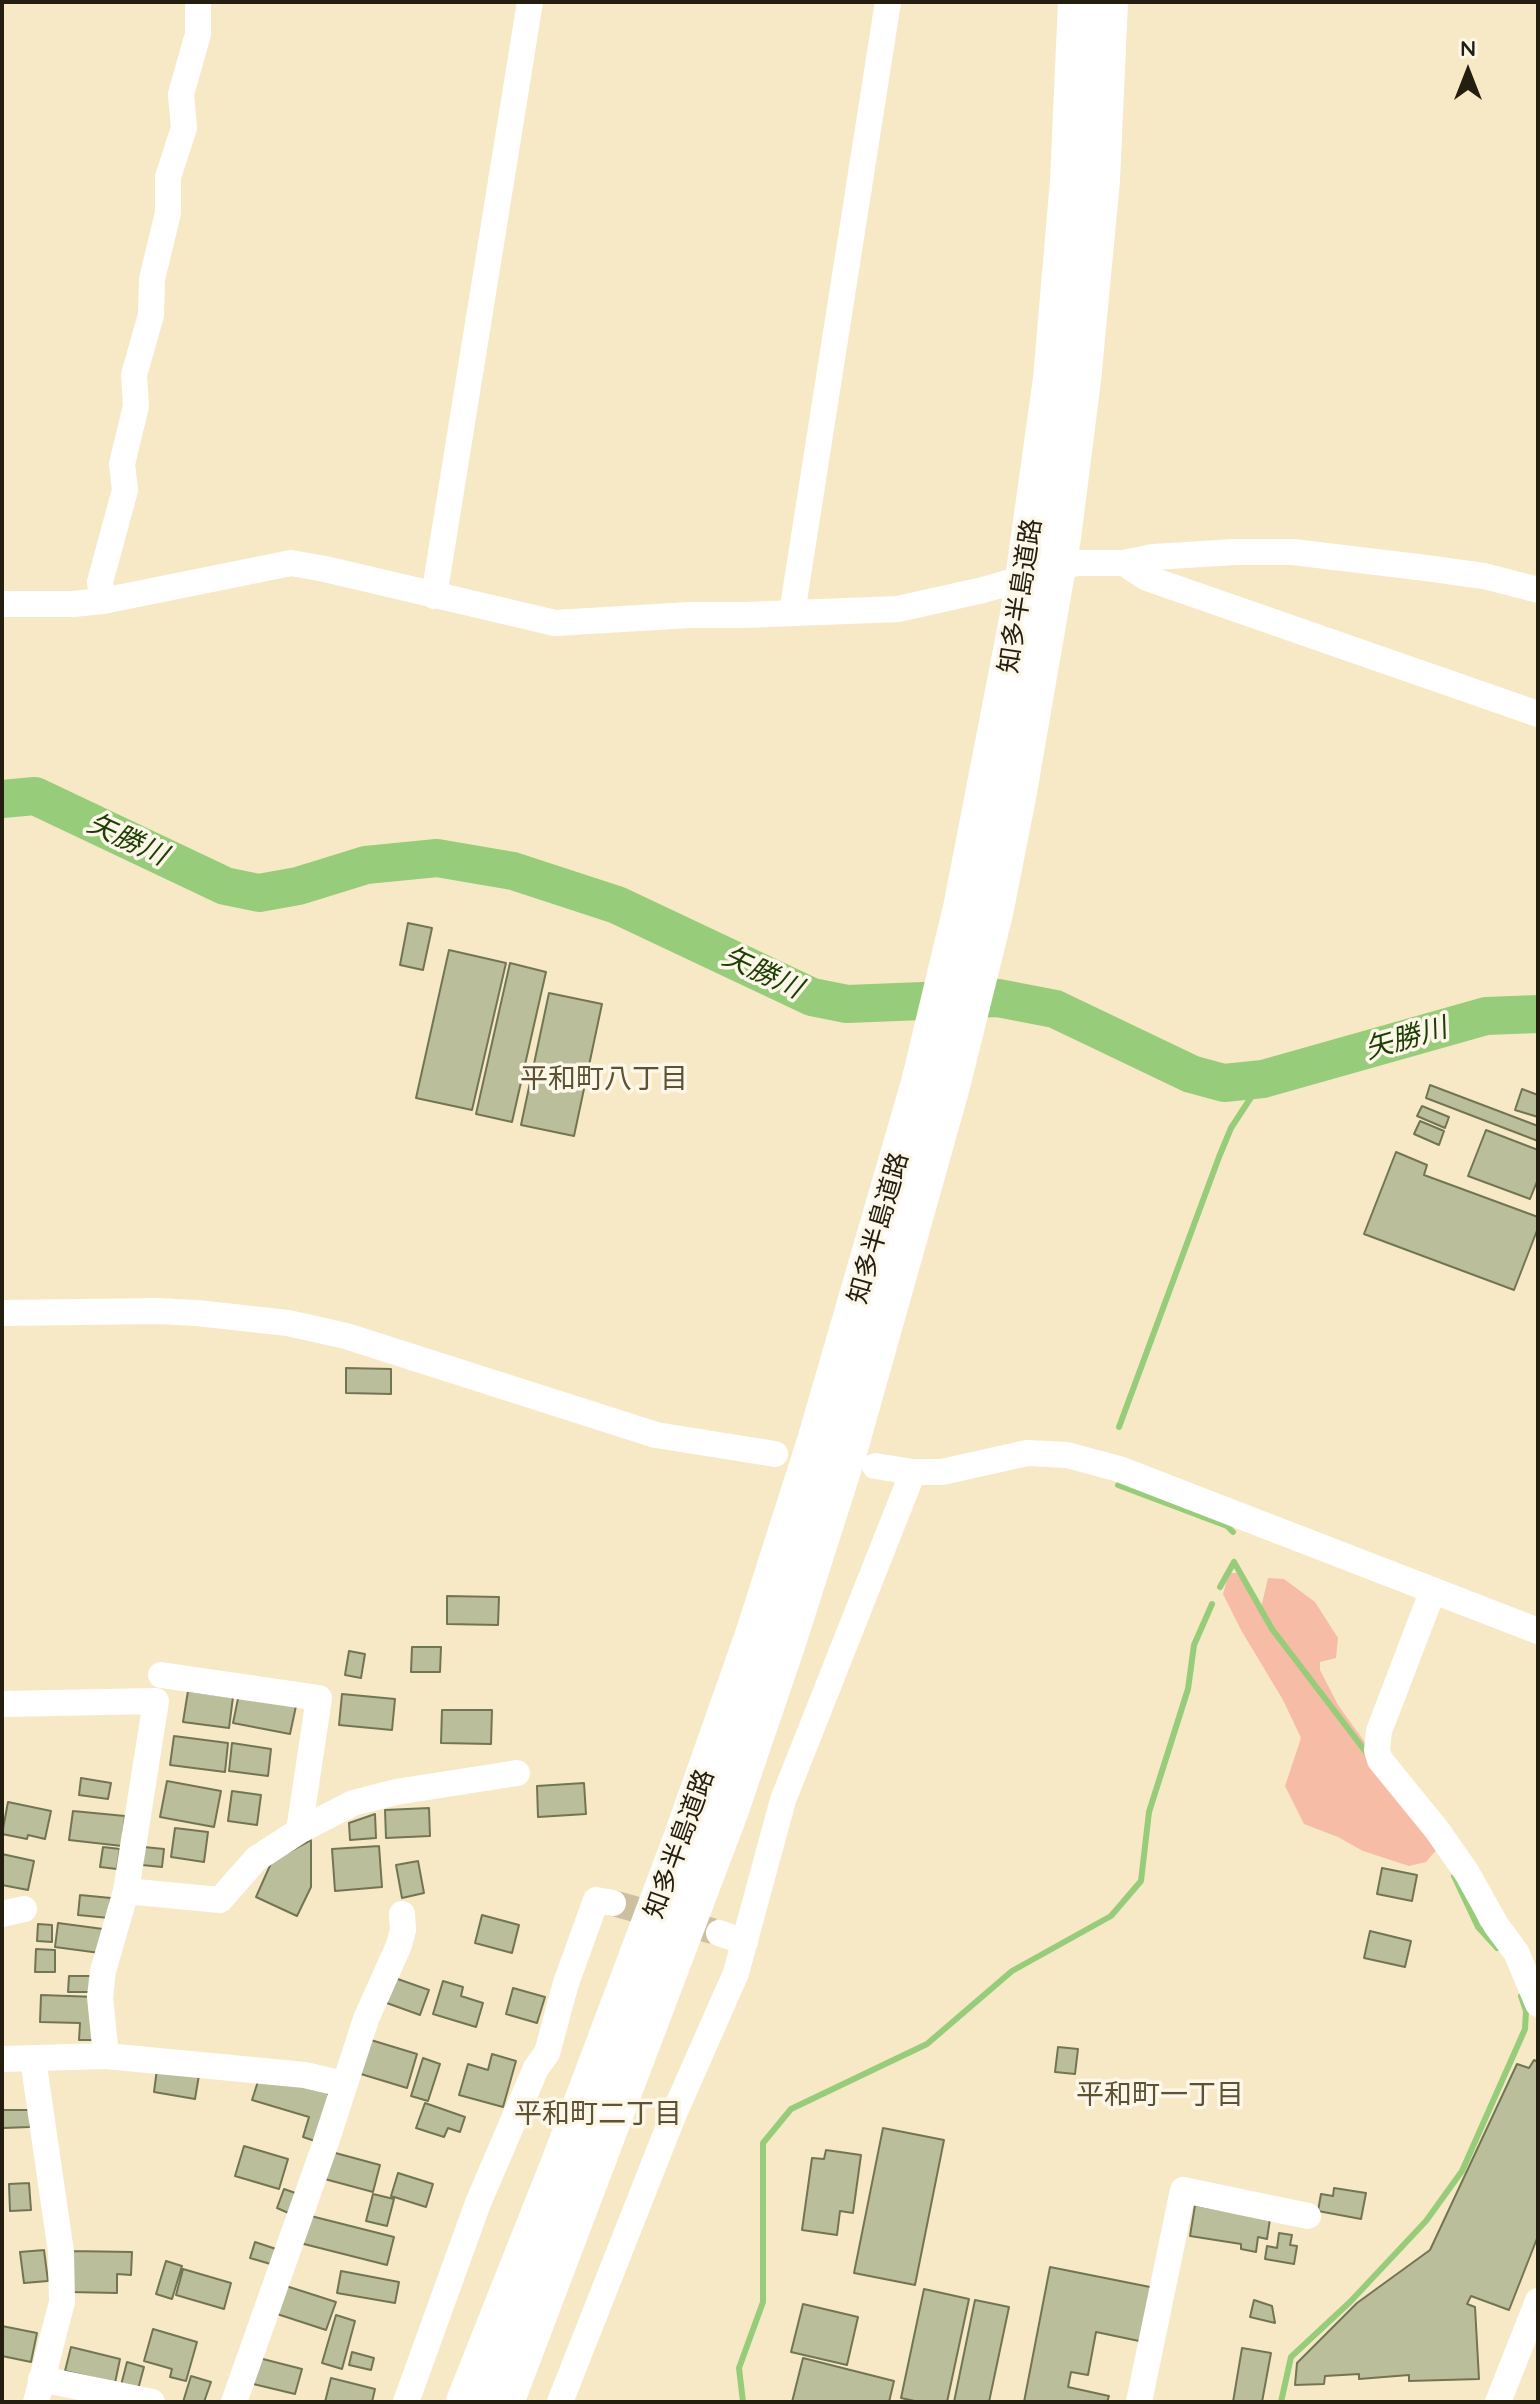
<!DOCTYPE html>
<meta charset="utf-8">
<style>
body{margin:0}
#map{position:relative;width:1540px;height:2404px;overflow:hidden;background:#f7e9c5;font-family:Quicksand,sans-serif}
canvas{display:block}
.frame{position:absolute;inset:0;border:4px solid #241e11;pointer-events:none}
.north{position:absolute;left:1428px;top:32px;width:80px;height:80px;-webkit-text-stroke:6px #fdf7e9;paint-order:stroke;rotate:0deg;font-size:22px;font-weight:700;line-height:32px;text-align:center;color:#241e11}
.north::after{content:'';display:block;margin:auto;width:28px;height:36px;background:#241e11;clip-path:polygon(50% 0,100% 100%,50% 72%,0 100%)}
</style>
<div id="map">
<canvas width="1540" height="2404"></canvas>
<div class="frame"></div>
<div class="north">N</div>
</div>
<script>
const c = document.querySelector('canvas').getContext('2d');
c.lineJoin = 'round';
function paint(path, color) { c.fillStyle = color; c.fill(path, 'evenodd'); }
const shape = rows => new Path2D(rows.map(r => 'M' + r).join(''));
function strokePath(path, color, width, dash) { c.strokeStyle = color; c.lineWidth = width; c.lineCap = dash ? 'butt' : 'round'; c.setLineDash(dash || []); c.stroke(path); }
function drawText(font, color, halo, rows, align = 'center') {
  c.font = font + ' Quicksand,"Noto Sans JP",sans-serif'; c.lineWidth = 7; c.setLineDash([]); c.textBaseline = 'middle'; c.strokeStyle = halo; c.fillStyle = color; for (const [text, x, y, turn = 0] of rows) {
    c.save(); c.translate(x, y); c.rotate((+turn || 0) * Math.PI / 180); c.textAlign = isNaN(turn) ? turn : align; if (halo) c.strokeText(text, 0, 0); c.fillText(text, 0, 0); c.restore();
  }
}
const green = shape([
 [1229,1573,1237,1573,1260,1612,1268,1578,1284,1579,1315,1602,1338,1638,1336,1658,1320,1662,1320,1670,1338,1705,1433,1837,1437,1849,1426,1862,1409,1866,1363,1851,1338,1837,1304,1824,1285,1786,1301,1738,1283,1700,1241,1630,1223,1594]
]);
const stream = shape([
 [1119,1427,1219,1157,1231,1128,1263,1079],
 [1118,1485,1227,1526,1233,1532],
 [1234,1562,1272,1629,1369,1756],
 [1220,1587,1234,1562],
 [1454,1876,1478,1927,1497,1948],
 [743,2402,739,2368,763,2302,763,2143,791,2109,927,2044,1012,1971,1111,1916,1141,1881,1149,1812,1188,1689,1194,1645,1212,1604],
 [1281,2402,1291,2357,1350,2302,1426,2221,1462,2171,1525,2029,1526,2011,1521,1996]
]);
const river = shape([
 [2,799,35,796,225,886,259,893,298,886,366,865,437,858,513,871,617,905,812,997,847,1004,998,998,1055,1009,1191,1074,1224,1083,1263,1079,1486,1016,1538,1014]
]);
const building = shape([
 [408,923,432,928,423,970,400,965,408,923],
 [449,950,506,963,472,1110,416,1098,449,950],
 [510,963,546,972,512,1122,476,1114,510,963],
 [549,993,602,1004,574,1136,521,1125,549,993],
 [1430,1085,1538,1126,1538,1141,1426,1098,1430,1085],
 [1522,1089,1538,1095,1538,1117,1515,1110,1522,1089],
 [1422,1106,1449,1117,1445,1128,1417,1116,1422,1106],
 [1420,1121,1444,1131,1439,1145,1414,1134,1420,1121],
 [1486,1130,1538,1150,1538,1179,1530,1199,1468,1176,1486,1130],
 [1396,1152,1427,1165,1424,1175,1538,1217,1538,1228,1514,1290,1364,1234,1396,1152],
 [346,1368,391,1369,391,1394,346,1393,346,1368],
 [447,1596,499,1597,498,1625,447,1624,447,1596],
 [412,1647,441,1647,440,1672,411,1672,412,1647],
 [349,1651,365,1654,361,1678,345,1675,349,1651],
 [188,1691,233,1697,229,1728,183,1722,188,1691],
 [239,1694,296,1706,290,1734,233,1723,239,1694],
 [342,1694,395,1699,392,1730,339,1725,342,1694],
 [442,1710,492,1710,491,1744,441,1743,442,1710],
 [174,1736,228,1743,225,1772,170,1765,174,1736],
 [232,1743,271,1749,268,1776,229,1771,232,1743],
 [81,1778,111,1783,108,1799,79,1795,81,1778],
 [167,1781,221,1791,214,1827,160,1817,167,1781],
 [584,1783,586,1814,538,1817,537,1786,584,1783],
 [232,1791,261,1795,257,1825,228,1821,232,1791],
 [8,1802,51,1811,45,1839,28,1835,27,1839,2,1834,8,1802],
 [429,1808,430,1836,386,1838,385,1810,429,1808],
 [73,1811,125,1816,122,1846,69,1840,73,1811],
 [375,1814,376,1838,350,1840,349,1823,375,1814],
 [175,1828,208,1832,204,1862,171,1857,175,1828],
 [311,1840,311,1887,297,1916,256,1897,272,1861,311,1840],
 [379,1846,382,1887,335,1891,332,1849,379,1846],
 [103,1847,120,1849,117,1869,100,1867,103,1847],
 [144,1847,164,1849,162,1867,142,1865,144,1847],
 [2,1854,34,1861,28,1890,2,1885,2,1854],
 [418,1861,424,1893,402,1898,396,1865,418,1861],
 [1382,1868,1417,1875,1412,1901,1377,1894,1382,1868],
 [80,1895,111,1898,109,1918,78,1915,80,1895],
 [482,1915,519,1925,512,1953,475,1943,482,1915],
 [58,1923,103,1929,100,1953,55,1947,58,1923],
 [38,1924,52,1925,52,1942,37,1941,38,1924],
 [1370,1931,1411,1941,1405,1967,1364,1958,1370,1931],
 [36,1949,55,1950,55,1972,35,1972,36,1949],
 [69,1976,94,1976,94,1992,68,1992,69,1976],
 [392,1977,429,1990,420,2015,384,2002,392,1977],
 [443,1981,463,1987,461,1996,483,2003,476,2027,433,2014,443,1981],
 [513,1988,545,1997,537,2023,506,2014,513,1988],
 [41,1995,96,1997,95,2040,79,2040,80,2023,40,2022,41,1995],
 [361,2037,417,2054,407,2088,351,2071,361,2037],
 [1058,2047,1078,2049,1075,2074,1055,2072,1058,2047],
 [492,2054,516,2061,503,2107,459,2095,468,2064,488,2070,492,2054],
 [423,2058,440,2064,428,2101,411,2096,423,2058],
 [1534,2060,1538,2062,1538,2236,1509,2310,1471,2296,1467,2304,1475,2307,1479,2379,1409,2381,1409,2375,1359,2379,1359,2374,1325,2376,1324,2384,1295,2385,1297,2363,1357,2303,1430,2250,1517,2064,1529,2068,1534,2060],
 [157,2069,199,2075,195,2099,154,2092,157,2069],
 [260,2075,330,2087,328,2094,332,2096,318,2142,303,2137,309,2117,252,2100,260,2075],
 [425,2103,465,2117,460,2132,448,2128,444,2137,416,2128,425,2103],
 [2,2110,30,2110,30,2127,3,2128,2,2110],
 [883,2128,944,2140,915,2285,854,2273,883,2128],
 [244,2146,288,2159,279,2189,235,2176,244,2146],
 [826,2150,861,2155,853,2213,840,2211,837,2235,802,2230,812,2158,824,2159,826,2150],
 [328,2151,380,2165,373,2192,321,2178,328,2151],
 [398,2173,433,2184,426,2207,391,2196,398,2173],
 [29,2183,31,2210,10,2211,9,2184,29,2183],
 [1334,2188,1366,2193,1361,2219,1318,2211,1321,2194,1333,2196,1334,2188],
 [284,2189,301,2195,293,2215,277,2208,284,2189],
 [373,2194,394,2199,387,2226,366,2221,373,2194],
 [1195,2205,1270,2219,1267,2239,1258,2237,1256,2252,1241,2249,1241,2244,1190,2236,1195,2205],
 [307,2215,394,2237,387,2265,300,2243,307,2215],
 [1279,2233,1292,2235,1290,2245,1297,2246,1294,2264,1265,2259,1267,2246,1277,2248,1279,2233],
 [255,2242,279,2250,274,2265,250,2258,255,2242],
 [44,2250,48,2281,24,2283,20,2252,44,2250],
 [70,2251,132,2252,131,2275,117,2274,117,2293,69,2292,70,2251],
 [166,2261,182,2266,172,2299,156,2294,166,2261],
 [1050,2267,1155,2288,1144,2342,1096,2332,1088,2375,1071,2372,1068,2387,1109,2396,1107,2402,1024,2402,1050,2267],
 [183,2269,231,2283,224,2309,176,2295,183,2269],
 [341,2271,399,2282,395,2303,337,2293,341,2271],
 [283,2285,336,2302,326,2330,274,2313,283,2285],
 [924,2289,969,2299,947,2402,919,2402,901,2398,924,2289],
 [975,2300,1009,2307,989,2402,954,2402,975,2300],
 [1254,2300,1272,2306,1275,2323,1250,2317,1254,2300],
 [803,2304,858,2317,847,2365,791,2352,803,2304],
 [336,2315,355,2321,342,2369,322,2363,336,2315],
 [2,2326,37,2333,31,2362,2,2356,2,2326],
 [153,2329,197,2342,186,2381,170,2377,172,2369,144,2361,153,2329],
 [71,2347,120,2359,115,2383,65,2371,71,2347],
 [1242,2348,1271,2353,1262,2402,1233,2402,1242,2348],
 [352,2352,374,2358,371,2370,349,2365,352,2352],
 [255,2357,302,2369,295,2394,249,2383,255,2357],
 [803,2358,894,2381,889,2402,792,2402,803,2358],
 [127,2362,144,2367,137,2393,120,2389,127,2362],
 [191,2376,211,2382,204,2402,183,2402,191,2376],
 [331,2378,375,2389,372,2402,325,2402,331,2378]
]);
const minorTunnel = shape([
 [613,1903,719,1933]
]);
const minor = shape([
 [1124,563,1147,578,1538,714],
 [434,596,530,2],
 [103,601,100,582,125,490,122,464,136,406,134,375,151,315,152,279,168,213,168,177,184,128,181,94,198,34,198,2],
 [2,604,73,604,103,601,291,563,325,569,555,623,690,615,744,615,898,609,983,590,1076,563,1124,563,1153,557,1235,552,1293,552,1426,568,1484,576,1538,590],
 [792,613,888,2],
 [2,1313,158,1311,197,1313,288,1323,346,1336,656,1435,775,1454],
 [875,1466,913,1472,942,1472,1027,1453,1067,1455,1119,1469,1538,1631],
 [1433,1590,1379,1731,1377,1750,1380,1760,1437,1830,1467,1873,1496,1925,1516,1952,1538,2004],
 [2,1704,156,1701,126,1891,220,1900,256,1859,299,1831,319,1698,161,1675],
 [299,1831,353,1803,396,1792,517,1773],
 [2,1914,24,1909],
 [719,1933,745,1942],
 [106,2056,100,1997,103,1971,126,1891],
 [2,2059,106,2056,305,2075,343,2084],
 [33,2059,61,2252,62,2302,36,2402],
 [41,2379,152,2402],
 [234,2402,325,2145,366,2019,399,1945,403,1930,402,1914],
 [406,2402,478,2203,536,2068,547,2053,566,1983,596,1900,613,1903],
 [560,2402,673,2116,736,1973,783,1800,913,1472],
 [1139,2402,1183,2190,1308,2216],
 [1498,2402,1538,2301]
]);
const highway = shape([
 [466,2402,561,2163,683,1839,755,1635,817,1441,921,1083,963,908,1020,615,1053,379,1070,181,1078,2],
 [504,2402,727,1815,785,1645,848,1448,950,1086,993,913,1016,797,1061,537,1081,380,1100,180,1108,2]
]);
const streetNames = [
 ["知多半島道路",1021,596,-81],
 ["知多半島道路",879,1228,-74],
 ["知多半島道路",680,1844,-70]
];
const waterNames = [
 ["矢勝川",127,840,25],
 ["矢勝川",762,973,25],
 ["矢勝川",1406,1039,-16]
];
const neighbourhoodNames = [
 ["平和町八丁目",604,1080],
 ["平和町一丁目",1160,2096],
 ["平和町二丁目",598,2115]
];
paint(green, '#f7bca5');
strokePath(stream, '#97cc7a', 6);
strokePath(river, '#97cc7a', 38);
paint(building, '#bbbe9a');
strokePath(building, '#727554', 2);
strokePath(minorTunnel, '#cdc0a1', 26, [26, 13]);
strokePath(minor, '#fff', 26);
strokePath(highway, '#fff', 40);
drawText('26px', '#241e11', '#fdf7e9', streetNames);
drawText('italic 28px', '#1d3e04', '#fdf7e9', waterNames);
drawText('28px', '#5e5232', '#fdf7e9', neighbourhoodNames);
</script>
